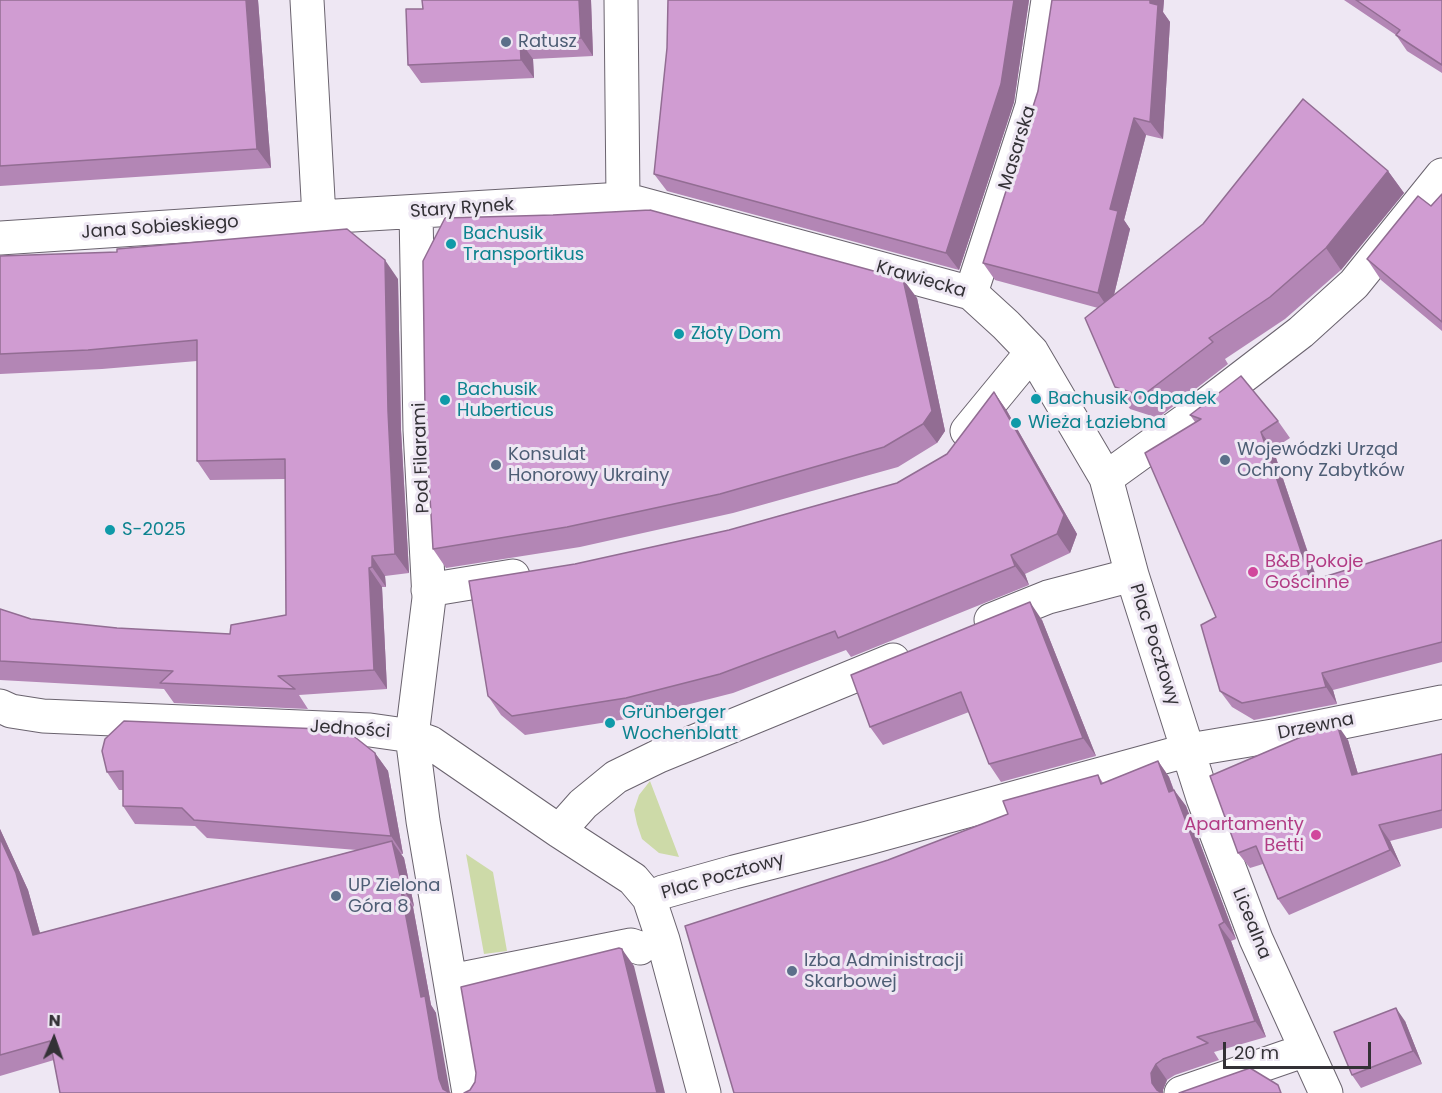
<!DOCTYPE html>
<meta charset="utf-8">
<style>
body{margin:0}
#map{position:relative;width:1442px;height:1093px;overflow:hidden;background:#eee7f3;font-family:Poppins,sans-serif}
canvas{display:block}
.north{position:absolute;left:24px;top:1009px;width:60px;height:60px;-webkit-text-stroke:4px #eee7f3;paint-order:stroke;rotate:2deg;font-size:16px;font-weight:700;line-height:24px;text-align:center;color:#333136}
.north::after{content:'';display:block;margin:auto;width:21px;height:27px;background:#333136;clip-path:polygon(50% 0,100% 100%,50% 72%,0 100%)}
.scale{position:absolute;left:1223px;top:1042px;width:148px;height:27px;box-sizing:border-box;border:3px solid #333136;border-top:0;padding-left:8px;font-size:18px;line-height:21px;white-space:nowrap;color:#333136;-webkit-text-stroke:4px #eee7f3;paint-order:stroke}
</style>
<div id="map">
<canvas width="1442" height="1093"></canvas>
<div class="north">N</div>
<div class="scale">20 m</div>
</div>
<script>
const c = document.querySelector('canvas').getContext('2d');
c.lineJoin = 'round';
function paint(path, color) { c.fillStyle = color; c.fill(path, 'evenodd'); }
const shape = rows => new Path2D(rows.map(r => 'M' + r).join(''));
function strokePath(path, color, width, dash) { c.strokeStyle = color; c.lineWidth = width; c.lineCap = dash ? 'butt' : 'round'; c.setLineDash(dash || []); c.stroke(path); }
function drawText(font, color, halo, rows, align = 'center') {
  c.font = font + ' Poppins,sans-serif'; c.lineWidth = 6; c.setLineDash([]); c.textBaseline = 'middle'; c.strokeStyle = halo; c.fillStyle = color; for (const [text, x, y, turn = 0] of rows) {
    c.save(); c.translate(x, y); c.rotate((+turn || 0) * Math.PI / 180); c.textAlign = isNaN(turn) ? turn : align; if (halo) c.strokeText(text, 0, 0); c.fillText(text, 0, 0); c.restore();
  }
}
const green = shape([
 [650,781,679,857,659,853,642,839,637,824,634,810,639,795],
 [466,854,493,872,507,951,484,954]
]);
const street = shape([
 [307,0,319,217],
 [623,199,971,293,1006,325,1032,352,1106,478,1132,575,1203,798,1256,939,1326,1093],
 [416,212,420,430,429,598,412,736,423,821,469,1093],
 [0,238,319,217,623,199,621,0],
 [971,293,1032,106,1048,0],
 [967,431,1032,352],
 [1106,478,1185,421,1301,332,1354,284,1442,175],
 [428,590,513,576],
 [991,620,1048,597,1132,575],
 [0,706,11,711,43,716,370,730,412,736,431,743,559,831,633,879,649,898,663,940,704,1093],
 [559,831,583,804,616,777,659,756,893,660],
 [649,898,663,892,734,872,868,838,1189,750,1279,735,1442,702],
 [451,981,631,945,640,948],
 [1181,1093,1306,1050]
]);
const wall = shape([
 [0,0,258,0,271,168,0,186],
 [591,0,593,56,533,59,534,78,421,83,408,65,423,9],
 [668,0,1029,0,1014,102,959,270,667,191,654,174,667,48],
 [1052,0,1164,0,1163,12,1170,22,1163,139,1146,135,1124,220,1130,229,1114,295,1388,171,1404,193,1341,270,1285,319,1225,359,1228,364,1158,418,1130,409,1115,387,1098,308,995,280,983,263,1038,91],
 [1344,0,1442,0,1442,73,1407,51,1396,35],
 [1442,194,1442,331,1381,280,1367,259,1431,206],
 [0,256,398,279,401,430,409,573,385,576,386,587,382,587,387,689,299,695,308,709,174,703,164,689,0,680,0,609,31,619,117,628,230,634,286,615,285,479,210,480,197,461,197,361,102,369,0,374],
 [917,298,945,431,937,443,898,467,733,513,580,547,446,568,433,549],
 [994,392,1007,411,1077,534,1070,553,1025,574,1029,585,851,657,846,650,733,693,639,717,525,735,501,715,488,696,575,564,729,530,897,483,947,454],
 [1190,415,1278,421,1290,438,1273,449,1317,579,1442,540,1442,662,1333,690,1337,704,1254,720,1232,707,1220,691,1216,617,1195,422],
 [1042,620,1096,756,1001,782,989,764,969,712,883,745,870,727],
 [1294,733,1348,740,1358,774,1442,754,1442,828,1390,841,1401,866,1289,915,1278,899,1263,864,1250,868,1238,853,1298,738],
 [375,753,388,771,403,854,401,854,404,858,414,906,413,907,431,1005,436,1013,54,1060,0,1076,0,829,28,890,40,933,357,850,207,838,195,826,135,824,123,806,123,790,119,790,107,772],
 [1158,761,1169,777,1174,790,1186,806,1236,939,1231,941,1266,1037,1214,1052,1219,1060,1175,1075,1167,1080,1163,1090,888,860,1008,814,1098,775,1103,783],
 [1405,1021,1422,1064,1361,1088,1352,1075]
]);
const shadedWall = shape([
 [246,0,258,0,271,168,257,149],
 [579,0,591,0,593,56,581,38],
 [1014,0,1029,0,1014,102,959,270,946,253],
 [1150,0,1164,0,1163,12,1170,22,1163,139,1150,122],
 [520,41,533,59,534,78,521,60],
 [1134,118,1146,135,1124,220,1130,229,1110,311,1098,293,1110,209],
 [1388,171,1404,193,1341,270,1326,248],
 [385,260,398,279,401,430,409,573,395,554,388,411],
 [903,279,917,298,945,431,937,443,923,424],
 [994,392,1007,411,1077,534,1070,553,1057,534],
 [1261,432,1273,449,1323,598,1311,581],
 [1011,555,1025,574,1029,585,1015,566],
 [372,556,385,576,386,587,372,567],
 [369,568,382,587,387,689,374,670],
 [1030,602,1042,620,1096,756,1083,738],
 [1322,673,1333,690,1337,704,1326,687],
 [1337,724,1348,740,1363,791,1352,775],
 [375,753,388,771,403,854,391,836],
 [1158,761,1169,777,1180,809,1169,792],
 [1174,790,1186,806,1236,939,1224,922],
 [1379,825,1390,841,1401,866,1390,850],
 [0,829,28,890,45,951,33,935,0,838],
 [392,841,404,858,414,906,403,889],
 [401,890,413,907,431,1005,436,1013,450,1093,443,1089,439,1079,421,997],
 [1219,925,1231,941,1266,1037,1255,1021],
 [622,949,634,966,665,1093,657,1093],
 [1396,1008,1405,1021,1422,1064,1413,1051],
 [1156,1064,1167,1080,1163,1090,1163,1093,1159,1093,1152,1083,1151,1073]
]);
const building = shape([
 [0,0,246,0,257,149,0,166,0,0],
 [422,0,579,0,581,38,520,41,521,60,408,65,406,9,423,9,422,0],
 [668,0,1014,0,1001,84,946,253,654,174,667,48,668,0],
 [1052,0,1150,0,1150,3,1158,5,1150,122,1134,118,1110,209,1118,211,1098,293,983,263,1038,91,1052,0],
 [1356,0,1442,0,1442,65,1396,35,1400,30,1356,0],
 [1303,99,1388,171,1326,248,1270,297,1209,338,1213,342,1142,396,1115,387,1085,318,1203,224,1303,99],
 [1442,194,1442,322,1367,259,1418,196,1431,206,1442,194],
 [650,210,903,279,932,411,923,424,884,447,720,494,567,527,433,549,425,410,423,261,445,218,553,215,650,210],
 [347,229,385,260,388,411,395,554,372,556,372,567,369,568,374,670,278,676,295,689,160,683,173,671,0,661,0,609,31,619,117,628,230,634,231,625,286,615,285,459,197,461,197,340,88,350,0,354,0,256,117,252,117,249,347,229],
 [1241,376,1278,421,1261,432,1311,581,1442,540,1442,642,1322,673,1326,687,1242,703,1220,691,1201,625,1216,617,1145,453,1201,419,1190,415,1241,376],
 [994,392,1064,515,1057,534,1011,555,1015,566,838,638,835,631,720,674,626,698,512,716,488,696,469,581,575,564,729,530,897,483,947,454,994,392],
 [1030,602,1083,738,989,764,961,692,870,727,851,675,1030,602],
 [124,721,346,730,375,753,391,836,194,820,182,808,123,806,123,771,107,772,102,751,105,739,124,721],
 [1337,724,1352,775,1442,754,1442,810,1379,825,1390,850,1278,899,1256,846,1238,853,1210,776,1301,737,1294,733,1337,724],
 [1158,761,1169,792,1174,790,1224,922,1219,925,1255,1021,1197,1037,1208,1043,1163,1059,1156,1064,1151,1073,1152,1083,1157,1090,1162,1093,734,1093,685,926,888,860,1008,814,1003,801,1098,775,1101,784,1158,761],
 [0,838,16,873,33,935,392,841,403,889,401,890,421,997,425,996,439,1079,443,1089,450,1093,60,1093,50,1041,0,1055,0,838],
 [619,948,622,949,657,1093,464,1093,470,1090,475,1082,476,1073,461,987,619,948],
 [1396,1008,1413,1051,1352,1075,1334,1032,1396,1008],
 [1250,1068,1278,1085,1281,1093,1179,1093,1250,1068]
]);
const markers = [
 [506,42,6,"#5c6f8a"],
 [451,244,6,"#0f9aa8"],
 [679,334,6,"#0f9aa8"],
 [1036,399,6,"#0f9aa8"],
 [445,400,6,"#0f9aa8"],
 [1016,423,6,"#0f9aa8"],
 [1225,460,6,"#5c6f8a"],
 [496,465,6,"#5c6f8a"],
 [110,530,6,"#0f9aa8"],
 [1253,572,6,"#d1479c"],
 [610,723,6,"#0f9aa8"],
 [1316,835,6,"#d1479c"],
 [336,896,6,"#5c6f8a"],
 [792,971,6,"#5c6f8a"]
];
const serviceNames = [
 ["Ratusz",518,42],
 ["Wojewódzki Urząd",1237,450],
 ["Ochrony Zabytków",1237,471],
 ["Konsulat",508,455],
 ["Honorowy Ukrainy",508,476],
 ["UP Zielona",348,886],
 ["Góra 8",348,907],
 ["Izba Administracji",804,961],
 ["Skarbowej",804,982]
];
const streetNames = [
 ["Masarska",1018,148,-73],
 ["Stary Rynek",462,209,-4],
 ["Jana Sobieskiego",160,228,-4],
 ["Krawiecka",921,280,16],
 ["Pod Filarami",422,458,-92],
 ["Plac Pocztowy",1154,645,72],
 ["Drzewna",1316,727,-11],
 ["Jedności",350,730,4],
 ["Plac Pocztowy",723,877,-16],
 ["Licealna",1251,924,68]
];
const cultureNames = [
 ["Bachusik",463,234],
 ["Transportikus",463,255],
 ["Złoty Dom",691,334],
 ["Bachusik",457,390],
 ["Huberticus",457,411],
 ["Bachusik Odpadek",1048,399],
 ["Wieża Łaziebna",1028,423],
 ["S-2025",122,530],
 ["Grünberger",622,713],
 ["Wochenblatt",622,734]
];
const hotelNames = [
 ["B&B Pokoje",1265,562],
 ["Gościnne",1265,583],
 ["Apartamenty",1304,825,"right"],
 ["Betti",1304,846,"right"]
];
paint(green, '#cddaa8');
strokePath(street, '#6a636e', 35);
strokePath(street, '#fff', 33);
paint(wall, '#b386b5');
paint(shadedWall, '#926d93');
paint(building, '#d09cd2');
strokePath(building, '#926d93', 1.5);
for (const [x, y, r, color] of markers) { const dot = new Path2D(); dot.arc(x, y, r, 0, 2 * Math.PI); c.fillStyle = color; c.fill(dot); strokePath(dot, '#eee7f3', 2); }
drawText('18px', '#4e5e75', '#eee7f3', serviceNames, 'left');
drawText('18px', '#333136', '#eee7f3', streetNames);
drawText('18px', '#0d838f', '#eee7f3', cultureNames, 'left');
drawText('18px', '#b23c85', '#eee7f3', hotelNames, 'left');
</script>
